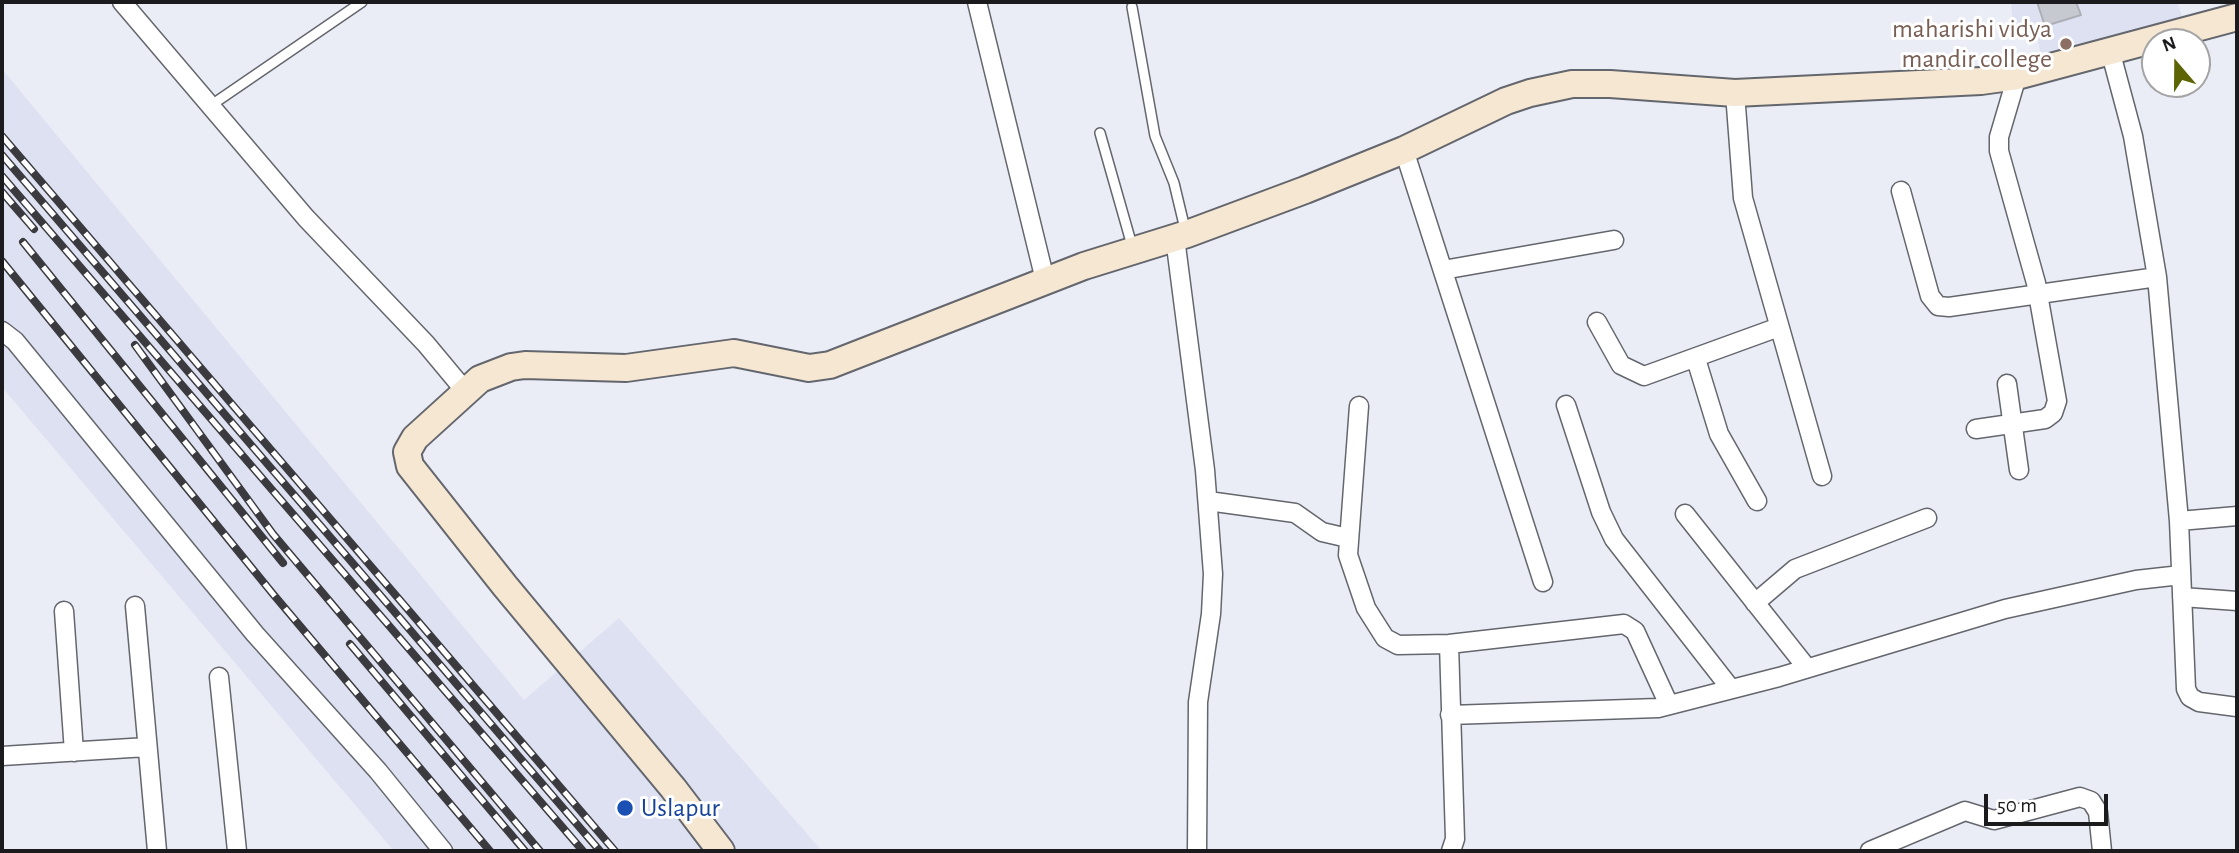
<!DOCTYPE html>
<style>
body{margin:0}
#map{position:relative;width:2239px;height:853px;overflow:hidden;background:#ebedf6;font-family:"Alegreya Sans",sans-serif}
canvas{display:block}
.frame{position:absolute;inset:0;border:4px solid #1b1b1e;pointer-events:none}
.north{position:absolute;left:2141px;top:28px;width:70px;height:70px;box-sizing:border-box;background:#fff;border:2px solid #a4a4a5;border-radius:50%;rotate:340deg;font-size:19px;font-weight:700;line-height:28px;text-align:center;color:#1b1b1e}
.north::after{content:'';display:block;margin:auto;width:24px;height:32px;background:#5c6403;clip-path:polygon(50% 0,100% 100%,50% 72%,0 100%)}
.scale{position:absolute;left:1984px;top:794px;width:124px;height:32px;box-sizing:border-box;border:4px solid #1b1b1e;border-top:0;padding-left:9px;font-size:21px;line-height:24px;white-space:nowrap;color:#1b1b1e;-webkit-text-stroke:5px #fff;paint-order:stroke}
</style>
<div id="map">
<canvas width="2239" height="853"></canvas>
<div class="frame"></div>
<div class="north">N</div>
<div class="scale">50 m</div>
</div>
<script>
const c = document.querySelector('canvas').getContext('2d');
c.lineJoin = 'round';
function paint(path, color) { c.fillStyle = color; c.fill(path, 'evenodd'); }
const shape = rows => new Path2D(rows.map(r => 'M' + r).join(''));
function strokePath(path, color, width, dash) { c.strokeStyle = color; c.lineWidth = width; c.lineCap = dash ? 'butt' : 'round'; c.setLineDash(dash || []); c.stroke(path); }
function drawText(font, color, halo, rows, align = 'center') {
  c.font = font + ' "Alegreya Sans",sans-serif'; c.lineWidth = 6; c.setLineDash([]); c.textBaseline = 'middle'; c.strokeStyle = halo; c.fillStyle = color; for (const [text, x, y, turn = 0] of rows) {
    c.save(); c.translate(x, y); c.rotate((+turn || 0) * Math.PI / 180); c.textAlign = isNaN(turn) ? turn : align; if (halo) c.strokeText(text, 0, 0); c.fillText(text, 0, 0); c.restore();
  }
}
const built = shape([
 [2011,2,2177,2,2183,18,2041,60,2036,23,2013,28],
 [2,69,524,700,619,618,822,851,394,851,2,387]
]);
const building = shape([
 [2037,2,2076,2,2081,15,2045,26,2037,2]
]);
const lane = shape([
 [1132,7,1155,136,1174,183,1186,233],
 [210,106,362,2],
 [1100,133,1133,249]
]);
const street = shape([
 [122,2,306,218,426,344,466,392],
 [977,2,1045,280],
 [2110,50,2133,136,2157,277,2179,521,2186,689,2190,697,2199,702,2237,707],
 [1735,93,1743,198,1822,476],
 [1404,150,1543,582],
 [1901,191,1930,296,1938,306,1949,307,2157,277],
 [1175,238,1205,470,1213,574,1211,614,1198,702,1197,851],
 [1443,270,1614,240],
 [1597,322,1621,365,1644,376,1779,327],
 [2,331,15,341,255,634,378,771,443,851],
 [1696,359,1719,434,1757,501],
 [2007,384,2019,470],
 [1566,405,1601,512,1614,539,1731,689],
 [1359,406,1348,555,1366,608,1385,638,1398,645,1449,644,1624,624,1635,631,1669,705],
 [1976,429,2045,419,2053,413,2057,401,2036,283,1999,151,1999,137,2017,76],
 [1208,501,1295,513,1322,532,1348,538],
 [1685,514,1807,668],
 [2179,521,2237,516],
 [2182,597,2237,601],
 [1755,603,1795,569,1927,518],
 [135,606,157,851],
 [64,611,74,752],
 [1449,644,1455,839,1451,851],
 [219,677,237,851],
 [1450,715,1658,708,1779,677,2005,609,2136,580,2181,575],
 [2,756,147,747],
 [1870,851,1965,811,1994,820,2080,797,2091,801,2098,812,2102,851]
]);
const secondary = shape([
 [721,851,673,788,505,586,410,466,407,452,415,438,480,379,511,367,525,365,626,368,734,353,809,368,830,365,1084,266,1187,234,1305,190,1404,150,1506,101,1530,93,1572,84,1610,84,1735,93,1981,81,2017,76,2237,17]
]);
const rail = shape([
 [2,136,615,851],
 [2,155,600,851],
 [2,176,583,851],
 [2,192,34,229],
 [23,242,283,563],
 [2,261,273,594,490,851],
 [135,345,273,534,540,851],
 [350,644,525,851]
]);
const markers = [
 [2066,44,7,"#8d6e63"],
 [625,808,9,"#1a4fb4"]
];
const educationNames = [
 ["maharishi vidya",2052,29],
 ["mandir college",2052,59]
];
const transitNames = [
 ["Uslapur",641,808]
];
paint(built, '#dde1f1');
paint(building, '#c7c9d1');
strokePath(building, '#adafb7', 2);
strokePath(lane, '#64666d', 12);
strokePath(street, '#64666d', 21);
strokePath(secondary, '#64666d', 30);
strokePath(lane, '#fff', 9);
strokePath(street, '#fff', 18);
strokePath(secondary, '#f6e7d2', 26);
strokePath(rail, '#3b3b3f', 8);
strokePath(rail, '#fff', 5, [16]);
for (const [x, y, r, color] of markers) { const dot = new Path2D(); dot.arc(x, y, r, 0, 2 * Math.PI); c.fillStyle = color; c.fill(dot); strokePath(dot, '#fff', 2.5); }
drawText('26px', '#785e54', '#fff', educationNames, 'right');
drawText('26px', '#164399', '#fff', transitNames, 'left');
</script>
